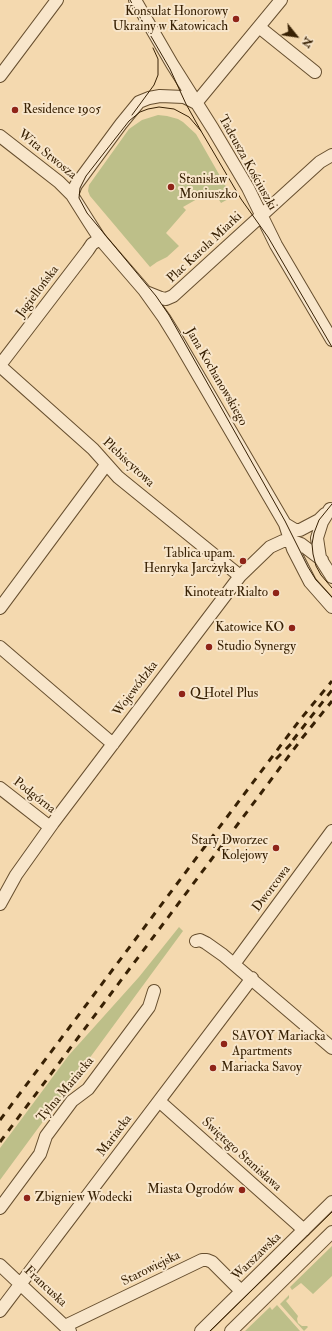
<!DOCTYPE html>
<meta charset="utf-8">
<style>
body{margin:0}
#map{position:relative;width:332px;height:1331px;overflow:hidden;background:#f4d9af;font-family:"IM FELL Double Pica",serif}
canvas{display:block}
.north{position:absolute;left:276px;top:16px;width:40px;height:40px;-webkit-text-stroke:3px #f8e6cb;paint-order:stroke;rotate:120deg;font-size:11px;font-weight:700;line-height:16px;text-align:center;color:#382104}
.north::after{content:'';display:block;margin:auto;width:14px;height:18px;background:#382104;clip-path:polygon(50% 0,100% 100%,50% 72%,0 100%)}
</style>
<div id="map">
<canvas width="332" height="1331"></canvas>
<div class="north">N</div>
</div>
<script>
const c = document.querySelector('canvas').getContext('2d');
c.lineJoin = 'round';
function paint(path, color) { c.fillStyle = color; c.fill(path, 'evenodd'); }
const shape = rows => new Path2D(rows.map(r => 'M' + r).join(''));
function strokePath(path, color, width, dash) { c.strokeStyle = color; c.lineWidth = width; c.lineCap = dash ? 'butt' : 'round'; c.setLineDash(dash || []); c.stroke(path); }
function drawText(font, color, halo, rows, align = 'center') {
  c.font = font + ' "IM FELL Double Pica",serif'; c.lineWidth = 4; c.setLineDash([]); c.textBaseline = 'middle'; c.strokeStyle = halo; c.fillStyle = color; for (const [text, x, y, turn = 0] of rows) {
    c.save(); c.translate(x, y); c.rotate((+turn || 0) * Math.PI / 180); c.textAlign = isNaN(turn) ? turn : align; if (halo) c.strokeText(text, 0, 0); c.fillText(text, 0, 0); c.restore();
  }
}
const green = shape([
 [158,115,167,116,178,119,183,122,196,134,232,197,221,203,213,190,183,207,186,210,166,233,179,246,167,257,157,262,150,267,90,196,88,191,89,185,129,129,142,120],
 [179,927,183,931,0,1180,0,1148,69,1055,139,977],
 [332,1246,332,1276,313,1294,301,1283,292,1290,290,1287],
 [289,1295,289,1298,286,1301,298,1316,297,1319,298,1323,302,1326,307,1326,308,1327,304,1331,280,1304],
 [277,1305,300,1331,245,1331,270,1307,272,1310]
]);
const minor = shape([
 [135,0,172,64,213,129,248,188,276,245,332,340],
 [259,27,315,72],
 [0,76,57,0],
 [196,103,281,0],
 [0,136,59,182,72,195,89,222,100,239,144,290,164,318,177,339,285,524,293,549,310,582,332,607],
 [72,195,76,185,121,124,139,102,149,98,160,96,184,97,196,103],
 [146,292,161,298,166,299,173,296,320,162,332,155],
 [0,365,88,250,92,244,100,239],
 [0,366,93,449,118,477,240,576],
 [330,509,322,522,317,538,320,558,332,577],
 [285,524,295,530,300,530,319,520,325,514],
 [0,608,106,465],
 [0,647,113,744],
 [0,788,50,827],
 [0,904,16,875,53,823,240,576,270,547,283,541,293,541,301,544,322,560],
 [196,941,200,940,206,943,223,955,332,1048],
 [234,964,332,831],
 [159,1101,304,1230],
 [0,1208,40,1154,46,1136,72,1101,88,1089,149,1007,154,991],
 [0,1265,70,1331],
 [0,1311,252,978],
 [65,1326,202,1260,207,1260,212,1262,241,1291],
 [201,1331,332,1202],
 [231,1331,332,1232]
]);
const tram = shape([
 [130,0,170,69,186,104,201,131,241,199,268,237,332,347],
 [132,115,154,85,158,75,158,59,153,48],
 [201,131,189,117,174,109,159,107,148,109,140,112,129,121,86,176,80,188,79,198,87,213,156,296,169,315,285,521,308,567,316,580,332,597],
 [332,504,319,520,314,533,312,544,313,554,316,566,321,575,332,588],
 [210,1331,332,1212]
]);
const rail = shape([
 [293,740,332,690],
 [276,759,296,739],
 [0,1120,299,721,332,681],
 [0,1142,303,737,332,701]
]);
const markers = [
 [236,19,4,"#8f2418"],
 [15,110,4,"#8f2418"],
 [171,187,4,"#8f2418"],
 [243,561,4,"#8f2418"],
 [276,593,4,"#8f2418"],
 [292,628,4,"#8f2418"],
 [209,647,4,"#8f2418"],
 [182,694,4,"#8f2418"],
 [276,848,4,"#8f2418"],
 [224,1044,4,"#8f2418"],
 [213,1068,4,"#8f2418"],
 [242,1190,4,"#8f2418"],
 [27,1198,4,"#8f2418"]
];
const poiNames = [
 ["Konsulat Honorowy",228,12,"right"],
 ["Ukrainy w Katowicach",228,27,"right"],
 ["Residence 1905",23,110],
 ["Stanisław",179,180],
 ["Moniuszko",179,195],
 ["Tablica upam.",235,554,"right"],
 ["Henryka Jarczyka",235,569,"right"],
 ["Kinoteatr Rialto",268,593,"right"],
 ["Katowice KO",284,628,"right"],
 ["Studio Synergy",217,647],
 ["Q Hotel Plus",190,694],
 ["Stary Dworzec",268,841,"right"],
 ["Kolejowy",268,856,"right"],
 ["SAVOY Mariacka",232,1037],
 ["Apartments",232,1052],
 ["Mariacka Savoy",221,1068],
 ["Miasta Ogrodów",234,1190,"right"],
 ["Zbigniew Wodecki",35,1198]
];
const streetNames = [
 ["Wita Stwosza",47,155,39],
 ["Tadeusza Kościuszki",247,163,61],
 ["Plac Karola Miarki",205,248,-43],
 ["Jagiellońska",38,292,-53],
 ["Jana Kochanowskiego",216,377,60],
 ["Plebiscytowa",128,463,43],
 ["Wojewódzka",136,689,-53],
 ["Podgórna",34,796,38],
 ["Dworcowa",272,889,-53],
 ["Tylna Mariacka",66,1090,-50],
 ["Mariacka",115,1136,-53],
 ["Świętego Stanisława",241,1155,42],
 ["Warszawska",257,1257,-44],
 ["Starowiejska",151,1269,-26],
 ["Francuska",45,1287,43]
];
paint(green, '#bdbf89');
strokePath(minor, '#674f2f', 14);
strokePath(minor, '#f8e6cb', 12);
strokePath(tram, '#382104', 1);
strokePath(rail, '#382104', 3, [7, 7]);
for (const [x, y, r, color] of markers) { const dot = new Path2D(); dot.arc(x, y, r, 0, 2 * Math.PI); c.fillStyle = color; c.fill(dot); strokePath(dot, '#f8e6cb', 1.5); }
drawText('13px', '#382104', '#f8e6cb', poiNames, 'left');
drawText('13px', '#382104', '#f8e6cb', streetNames);
</script>
